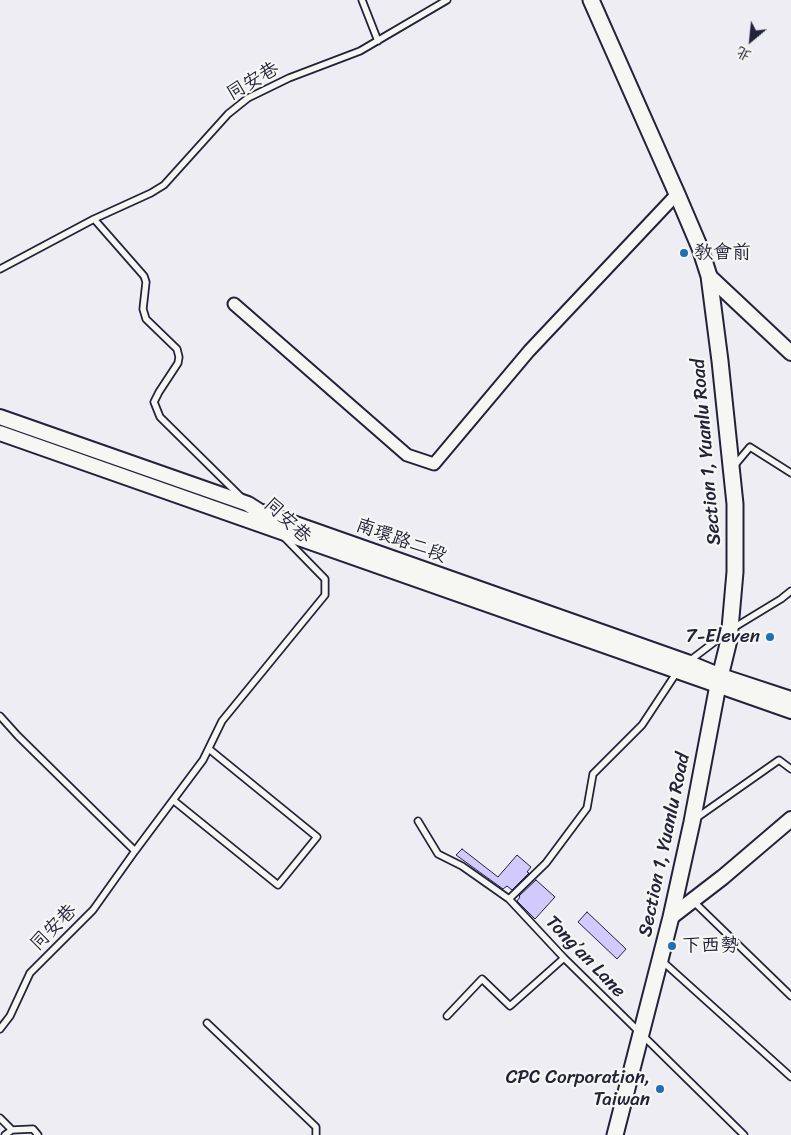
<!DOCTYPE html>
<meta charset="utf-8">
<style>
body{margin:0}
#map{position:relative;width:791px;height:1135px;overflow:hidden;background:#efedf4;font-family:Sriracha,"LXGW WenKai TC",sans-serif}
canvas{display:block}
.north{position:absolute;left:726px;top:15px;width:50px;height:50px;-webkit-text-stroke:4px #f6f6f2;paint-order:stroke;rotate:208deg;font-size:14px;font-weight:700;line-height:20px;text-align:center;color:#22223b}
.north::after{content:'';display:block;margin:auto;width:18px;height:22px;background:#22223b;clip-path:polygon(50% 0,100% 100%,50% 72%,0 100%)}
</style>
<div id="map">
<canvas width="791" height="1135"></canvas>
<div class="north">北</div>
</div>
<script>
const c = document.querySelector('canvas').getContext('2d');
c.lineJoin = 'round';
function paint(path, color) { c.fillStyle = color; c.fill(path, 'evenodd'); }
const shape = rows => new Path2D(rows.map(r => 'M' + r).join(''));
function strokePath(path, color, width, dash) { c.strokeStyle = color; c.lineWidth = width; c.lineCap = dash ? 'butt' : 'round'; c.setLineDash(dash || []); c.stroke(path); }
function drawText(font, color, halo, rows, align = 'center') {
  c.font = font + ' Sriracha,"LXGW WenKai TC",sans-serif'; c.lineWidth = 4.5; c.setLineDash([]); c.textBaseline = 'middle'; c.strokeStyle = halo; c.fillStyle = color; for (const [text, x, y, turn = 0] of rows) {
    c.save(); c.translate(x, y); c.rotate((+turn || 0) * Math.PI / 180); c.textAlign = isNaN(turn) ? turn : align; if (halo) c.strokeText(text, 0, 0); c.fillText(text, 0, 0); c.restore();
  }
}
const building = shape([
 [462,849,498,877,517,855,531,867,527,872,529,873,512,890,507,886,503,889,456,855,462,849],
 [536,880,555,897,535,919,517,901,520,897,519,896,536,880],
 [587,912,626,949,617,959,578,922,587,912]
]);
const service = shape([
 [362,0,378,41],
 [94,219,144,276,146,282,143,309,146,319,177,349,179,357,178,363,159,392,154,402,160,417,241,497],
 [0,269,94,219,151,193,164,185,228,114,248,98,289,78,360,51,447,0],
 [734,466,750,447,791,473],
 [688,662,730,630,781,599,791,591],
 [0,716,18,736,135,851],
 [173,800,278,885,317,837,209,749],
 [695,819,779,760,791,769],
 [418,821,438,854,462,866,509,899,564,958,744,1135],
 [509,899,546,863,587,808,593,774,642,725,677,672],
 [694,902,791,996],
 [661,960,791,1077],
 [447,1016,482,979,510,1006,564,958],
 [207,1023,316,1127,316,1135],
 [0,1029,10,1016,30,973,93,910,135,851,203,760,222,721,325,595,325,579,284,537],
 [0,1118,12,1130],
 [5,1135,12,1130,33,1129,38,1135]
]);
const minor = shape([
 [234,304,407,455,434,464,529,351,677,194]
]);
const tertiary = shape([
 [709,276,791,353],
 [0,417,248,504,259,511,687,662,721,676,791,699],
 [0,433,791,711],
 [671,917,723,877,791,819]
]);
const secondary = shape([
 [591,0,677,194,700,248,709,276,720,361,735,504,735,572,729,640,718,685,692,822,671,917,615,1135]
]);
const markers = [
 [684,253,5,"#1f6fb2"],
 [770,637,5,"#1f6fb2"],
 [672,946,5,"#1f6fb2"],
 [660,1089,5,"#1f6fb2"]
];
const streetNames = [
 ["同安巷",253,82,-30],
 ["Section 1, Yuanlu Road",707,452,-95],
 ["同安巷",287,521,43],
 ["南環路二段",401,541,20],
 ["Section 1, Yuanlu Road",665,845,-78],
 ["同安巷",54,928,-45],
 ["Tong’an Lane",585,957,46]
];
const poiNames = [
 ["教會前",694,253],
 ["7-Eleven",760,637,"right"],
 ["下西勢",682,946],
 ["CPC Corporation,",650,1078,"right"],
 ["Taiwan",650,1100,"right"]
];
paint(building, '#d2c9fc');
strokePath(building, '#22223b', 1);
strokePath(service, '#22223b', 9);
strokePath(minor, '#22223b', 15);
strokePath(tertiary, '#22223b', 18);
strokePath(secondary, '#22223b', 19);
strokePath(service, '#f6f6f2', 5.5);
strokePath(minor, '#f6f6f2', 11);
strokePath(tertiary, '#f6f6f2', 14);
strokePath(secondary, '#f6f6f2', 15);
for (const [x, y, r, color] of markers) { const dot = new Path2D(); dot.arc(x, y, r, 0, 2 * Math.PI); c.fillStyle = color; c.fill(dot); strokePath(dot, '#f6f6f2', 2); }
drawText('19px', '#22223b', '#f6f6f2', streetNames);
drawText('19px', '#22223b', '#f6f6f2', poiNames, 'left');
</script>
